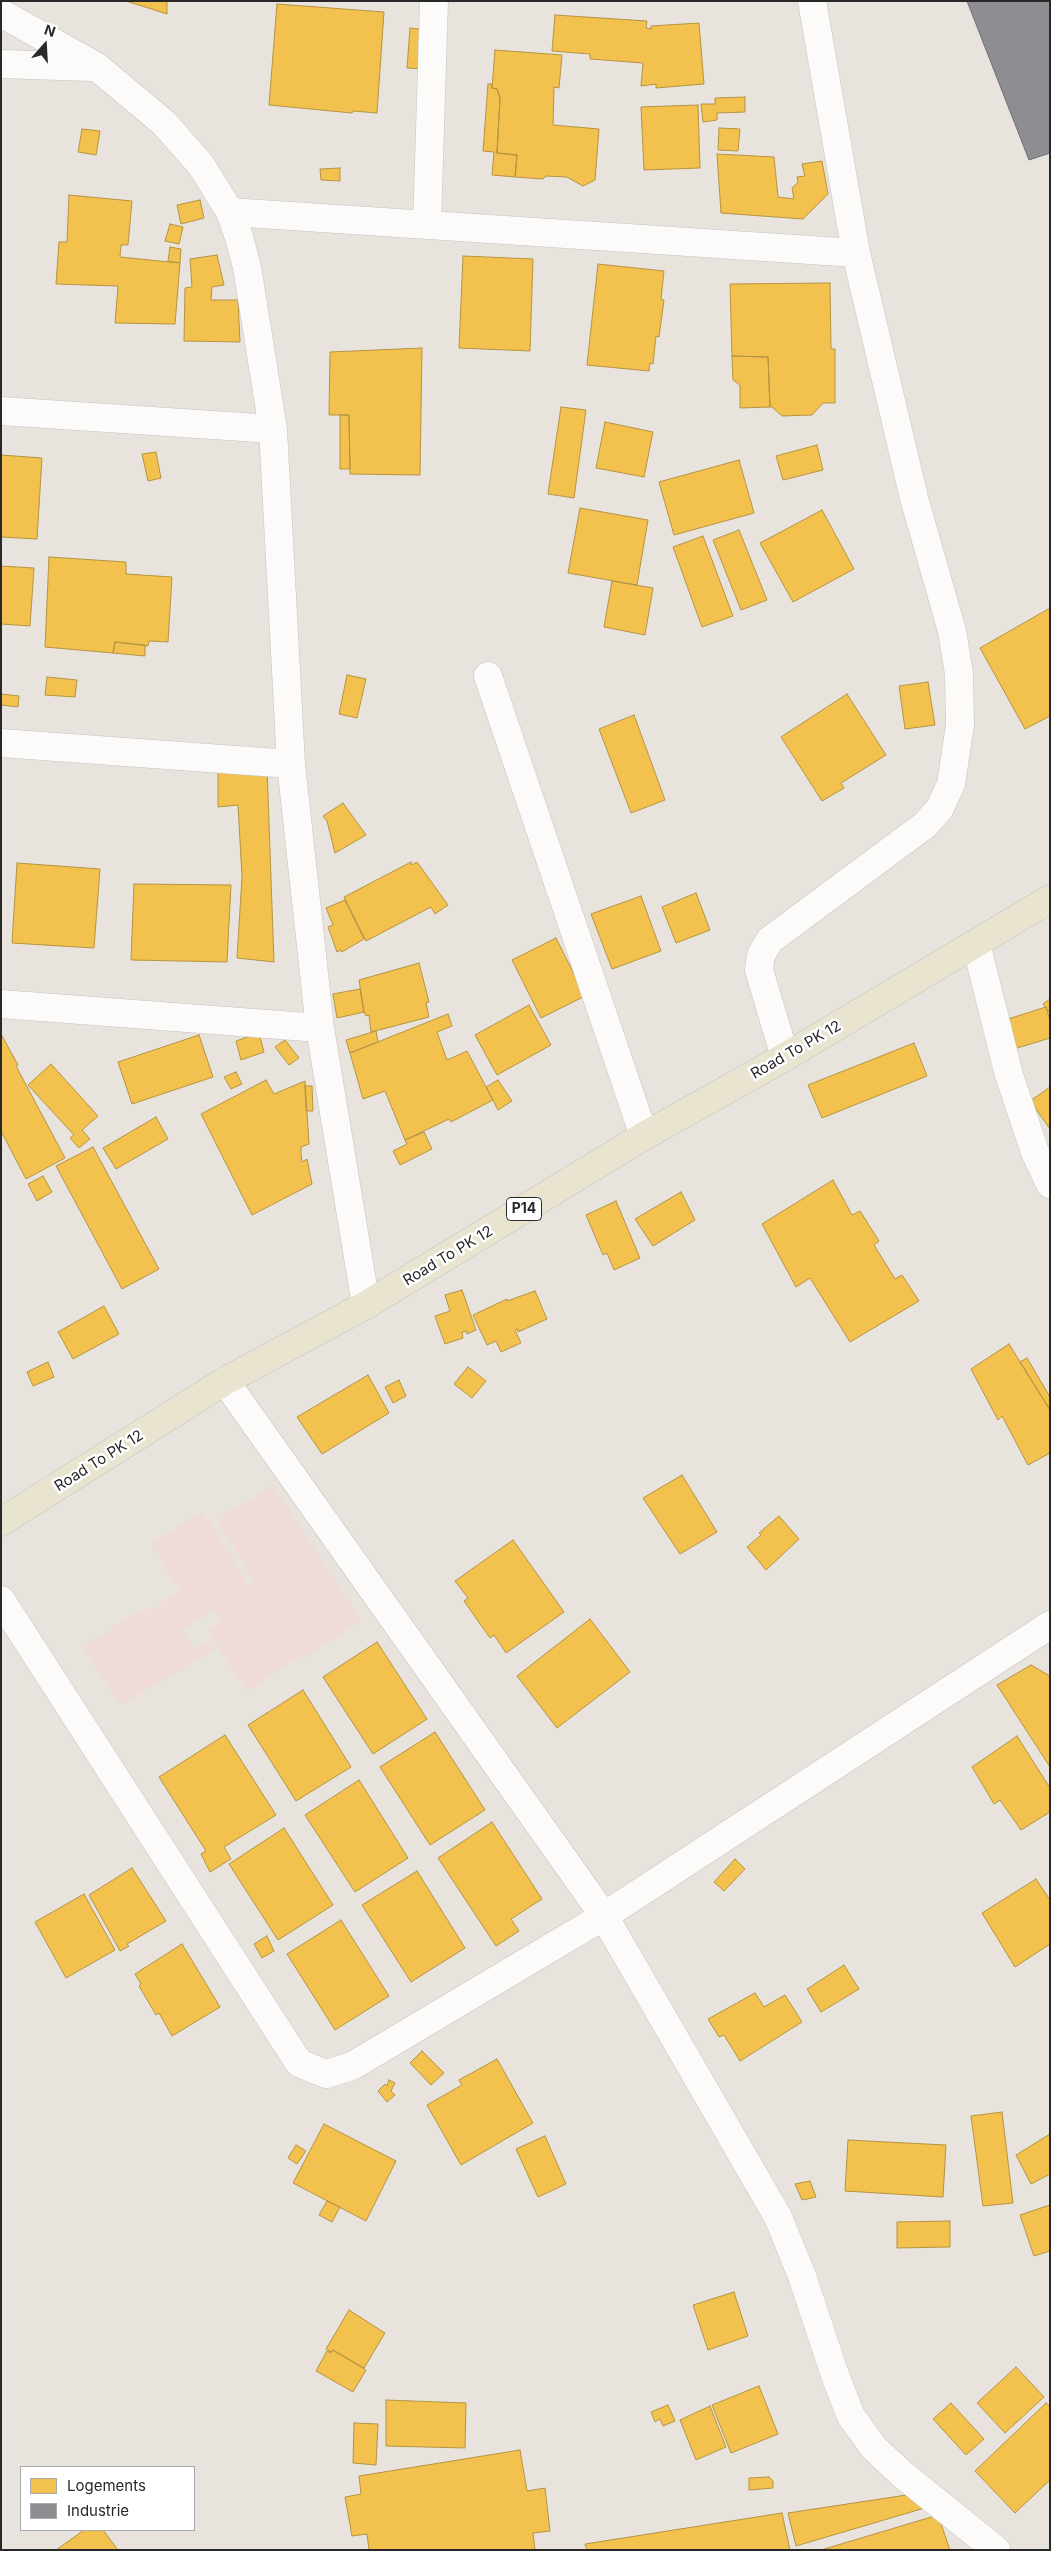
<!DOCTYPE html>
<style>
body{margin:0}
#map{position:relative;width:1051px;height:2551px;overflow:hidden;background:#e8e4dd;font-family:Inter,sans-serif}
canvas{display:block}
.frame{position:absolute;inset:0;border:2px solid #282828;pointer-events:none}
.legend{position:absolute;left:20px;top:2466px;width:175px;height:65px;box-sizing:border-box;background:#fff;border:1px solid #a9a9a9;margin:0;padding:6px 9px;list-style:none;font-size:15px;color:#282828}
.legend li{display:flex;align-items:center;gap:10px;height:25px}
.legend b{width:25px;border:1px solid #a9a9a9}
.north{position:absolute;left:20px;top:20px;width:50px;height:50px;-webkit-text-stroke:4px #fff;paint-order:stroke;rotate:19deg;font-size:14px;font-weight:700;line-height:20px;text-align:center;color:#282828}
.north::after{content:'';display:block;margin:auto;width:18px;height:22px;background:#282828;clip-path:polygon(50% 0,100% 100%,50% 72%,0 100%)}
</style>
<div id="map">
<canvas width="1051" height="2551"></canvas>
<div class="frame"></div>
<ul class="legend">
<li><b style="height:14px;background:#f2c14e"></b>Logements</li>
<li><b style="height:14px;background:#8d8d92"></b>Industrie</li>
</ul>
<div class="north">N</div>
</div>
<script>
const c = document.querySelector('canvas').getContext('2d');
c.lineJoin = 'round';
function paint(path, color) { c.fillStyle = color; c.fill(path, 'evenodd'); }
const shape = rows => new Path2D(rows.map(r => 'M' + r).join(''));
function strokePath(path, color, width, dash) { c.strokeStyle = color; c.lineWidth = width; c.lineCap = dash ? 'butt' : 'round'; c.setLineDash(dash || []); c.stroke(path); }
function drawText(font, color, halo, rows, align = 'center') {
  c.font = font + ' Inter,sans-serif'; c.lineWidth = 5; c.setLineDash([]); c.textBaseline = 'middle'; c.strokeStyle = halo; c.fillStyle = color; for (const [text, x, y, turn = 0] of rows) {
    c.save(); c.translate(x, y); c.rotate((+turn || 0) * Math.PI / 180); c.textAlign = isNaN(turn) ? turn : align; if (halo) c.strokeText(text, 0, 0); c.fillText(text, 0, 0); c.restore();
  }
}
const medical = shape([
 [273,1485,361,1620,305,1658,302,1655,247,1691,207,1630,220,1621,212,1610,183,1631,194,1649,208,1640,215,1650,120,1705,83,1647,145,1607,149,1612,180,1591,151,1544,203,1511,248,1585,255,1582,217,1520]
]);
const homes = shape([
 [126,1,167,1,167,14,126,1],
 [277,4,384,12,377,113,353,111,352,113,269,105,277,4],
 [555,15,647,21,646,28,651,29,651,26,699,23,704,84,656,88,656,84,641,86,643,63,590,59,590,54,552,51,555,15],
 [410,28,426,30,423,69,407,68,410,28],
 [495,50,562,55,559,88,554,87,553,125,599,129,595,180,583,186,567,177,546,176,543,179,515,177,517,155,497,153,500,98,497,89,492,88,495,50],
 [488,84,492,84,492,88,497,89,500,98,497,153,517,155,515,177,492,175,494,152,483,151,488,84],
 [745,97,745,112,717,113,717,120,703,122,701,104,715,104,715,98,745,97],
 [698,105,700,168,644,170,641,107,698,105],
 [719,128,740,129,738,151,718,150,719,128],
 [82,129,100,131,96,155,78,152,82,129],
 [717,154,774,157,778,197,794,199,792,188,798,182,797,177,805,176,802,164,822,161,828,194,803,219,721,213,717,154],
 [340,168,340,181,321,180,320,169,340,168],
 [69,195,132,201,128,245,121,245,120,257,180,263,175,324,115,323,118,286,56,284,59,242,67,242,69,195],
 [200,200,204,218,181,224,177,205,200,200],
 [170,224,183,227,179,244,165,241,170,224],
 [170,247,181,249,180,263,168,261,170,247],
 [217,255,224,285,212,287,211,300,238,300,240,342,184,341,185,288,192,287,190,259,217,255],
 [463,256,533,259,530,351,459,348,463,256],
 [598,264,664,271,661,299,664,300,659,337,656,336,653,364,650,363,649,371,587,365,598,264],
 [830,283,831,349,835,349,835,403,823,403,812,415,782,416,772,407,770,407,768,357,732,356,730,284,830,283],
 [422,348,420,475,350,474,349,415,329,415,330,352,422,348],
 [732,356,768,357,770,407,740,408,740,385,733,380,732,356],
 [561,407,586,410,574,498,548,494,561,407],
 [340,415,349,415,350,469,340,469,340,415],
 [605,422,653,432,644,477,596,468,605,422],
 [817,445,823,470,783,480,776,456,817,445],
 [156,452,161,478,148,481,142,454,156,452],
 [1,455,42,458,37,539,1,537,1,455],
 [739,460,754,513,674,535,659,482,739,460],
 [580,508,648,520,637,585,568,573,580,508],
 [822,510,854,569,793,602,760,543,822,510],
 [739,530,767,600,741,610,713,540,739,530],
 [703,536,733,616,702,627,673,547,703,536],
 [49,557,126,562,126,574,172,577,168,642,149,641,148,646,115,642,113,653,45,647,49,557],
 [1,566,34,568,30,626,1,624,1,566],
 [612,581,653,588,645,635,604,627,612,581],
 [1050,608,1050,716,1025,729,980,648,1050,608],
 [115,642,145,645,145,656,113,653,115,642],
 [347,675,366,679,357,718,339,714,347,675],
 [47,677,77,680,75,697,45,695,47,677],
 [928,682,935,725,905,729,899,686,928,682],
 [1,694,19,696,18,707,1,705,1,694],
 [847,694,886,755,841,783,844,788,822,801,781,737,847,694],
 [634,715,665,800,631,813,599,729,634,715],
 [218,767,267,767,274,962,237,958,242,877,238,805,218,807,218,767],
 [343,803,366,835,335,853,327,821,323,816,343,803],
 [411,862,412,865,417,862,448,905,435,914,431,907,366,941,344,897,411,862],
 [17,863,100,869,94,948,12,943,17,863],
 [134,884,231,885,227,962,131,960,134,884],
 [696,893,710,930,676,943,662,907,696,893],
 [641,896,661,951,612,969,591,914,641,896],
 [345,900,364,939,342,952,341,950,337,952,328,927,333,925,326,908,345,900],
 [556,938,585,996,541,1018,512,960,556,938],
 [419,963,429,1002,426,1003,429,1017,371,1032,369,1015,366,1016,364,1012,359,980,419,963],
 [360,989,364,1012,337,1018,333,994,360,989],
 [1050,999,1050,1013,1043,1004,1050,999],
 [529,1005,551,1045,497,1075,475,1035,529,1005],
 [1046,1007,1050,1020,1050,1038,1014,1049,1005,1020,1046,1007],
 [448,1014,452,1026,437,1032,447,1060,467,1051,493,1100,451,1122,449,1119,405,1140,385,1091,363,1099,350,1053,448,1014],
 [376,1031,378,1042,350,1053,346,1040,376,1031],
 [259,1033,264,1052,241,1060,236,1041,259,1033],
 [1,1034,18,1065,16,1066,65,1158,26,1179,1,1131,1,1034],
 [199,1035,213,1077,132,1104,118,1062,199,1035],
 [285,1040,299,1058,289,1065,275,1047,285,1040],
 [914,1043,927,1076,822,1118,808,1085,914,1043],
 [51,1064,98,1116,82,1130,90,1139,79,1148,70,1138,74,1135,28,1085,51,1064],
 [236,1072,242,1084,231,1089,224,1077,236,1072],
 [266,1080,274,1094,305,1081,309,1144,301,1147,301,1153,302,1162,307,1159,312,1184,252,1215,201,1114,266,1080],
 [498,1080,512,1101,498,1110,486,1087,498,1080],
 [305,1086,312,1086,313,1111,306,1111,305,1086],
 [1050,1087,1050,1129,1030,1101,1050,1087],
 [156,1117,168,1139,116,1169,103,1148,156,1117],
 [424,1132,432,1149,400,1165,393,1151,407,1144,405,1140,424,1132],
 [93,1147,159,1269,122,1289,56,1166,93,1147],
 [43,1176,52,1192,37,1201,28,1184,43,1176],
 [833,1180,852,1215,860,1211,879,1241,874,1245,895,1279,902,1275,919,1301,850,1342,810,1278,796,1287,762,1224,833,1180],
 [681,1192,695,1220,653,1246,635,1219,681,1192],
 [616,1201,640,1258,614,1270,607,1253,603,1255,586,1215,616,1201],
 [462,1290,476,1330,467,1334,466,1331,462,1332,463,1338,445,1344,435,1316,450,1311,445,1295,462,1290],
 [535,1291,547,1319,518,1332,518,1329,515,1330,521,1343,501,1352,496,1341,487,1345,473,1315,507,1299,507,1301,535,1291],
 [104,1306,119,1334,73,1359,58,1332,104,1306],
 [1009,1344,1050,1410,1050,1453,1028,1465,1002,1416,998,1420,971,1369,1009,1344],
 [1027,1358,1050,1397,1050,1410,1020,1362,1027,1358],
 [48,1362,54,1377,33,1386,27,1372,48,1362],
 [468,1367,486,1381,472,1398,454,1384,468,1367],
 [368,1375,389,1413,322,1454,297,1417,368,1375],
 [399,1380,406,1396,393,1403,385,1387,399,1380],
 [682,1475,717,1532,680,1554,643,1498,682,1475],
 [779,1516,799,1539,766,1570,747,1547,761,1535,759,1533,779,1516],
 [513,1540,564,1612,506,1653,494,1635,490,1638,464,1601,468,1598,455,1581,513,1540],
 [590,1619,630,1672,557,1728,517,1676,590,1619],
 [377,1642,427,1719,373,1754,323,1677,377,1642],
 [1031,1665,1050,1676,1050,1767,997,1685,1031,1665],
 [303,1690,351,1767,296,1801,248,1725,303,1690],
 [435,1732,485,1810,430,1845,380,1767,435,1732],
 [225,1735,276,1815,224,1847,231,1859,210,1872,201,1854,206,1851,159,1777,225,1735],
 [1017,1736,1050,1788,1050,1812,1021,1830,1000,1800,994,1804,972,1767,1017,1736],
 [359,1780,408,1858,355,1892,305,1815,359,1780],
 [492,1822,542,1899,511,1919,519,1931,496,1946,438,1858,492,1822],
 [284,1828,333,1905,278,1940,229,1864,284,1828],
 [735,1859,745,1869,724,1891,714,1882,735,1859],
 [132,1868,166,1921,127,1944,129,1946,120,1951,89,1895,132,1868],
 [417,1871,465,1948,411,1982,362,1905,417,1871],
 [1036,1879,1050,1900,1050,1944,1015,1967,982,1913,1036,1879],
 [84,1894,115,1950,66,1978,35,1922,84,1894],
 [341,1920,389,1996,335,2030,287,1954,341,1920],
 [267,1936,274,1951,262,1958,254,1944,267,1936],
 [182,1944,220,2007,172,2036,159,2013,156,2015,139,1986,141,1984,135,1974,182,1944],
 [844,1965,859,1989,821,2012,807,1989,844,1965],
 [755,1993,764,2007,785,1995,802,2022,740,2061,724,2035,719,2037,708,2019,755,1993],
 [422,2051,444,2073,431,2085,410,2063,422,2051],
 [497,2059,533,2123,461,2165,427,2105,462,2085,459,2080,497,2059],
 [389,2080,395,2083,391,2091,395,2095,387,2102,378,2091,385,2084,387,2086,389,2080],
 [1002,2112,1013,2203,983,2206,971,2116,1002,2112],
 [324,2124,396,2161,366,2221,293,2183,324,2124],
 [1050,2134,1050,2174,1031,2184,1016,2155,1050,2134],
 [545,2136,566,2184,538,2197,516,2149,545,2136],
 [848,2140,946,2145,943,2197,845,2191,848,2140],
 [296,2145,306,2151,297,2164,288,2158,296,2145],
 [810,2181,816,2197,802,2200,795,2184,810,2181],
 [327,2201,340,2207,332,2222,319,2215,327,2201],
 [1050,2205,1050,2251,1034,2256,1020,2215,1050,2205],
 [950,2221,950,2247,897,2248,897,2222,950,2221],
 [734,2292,748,2336,708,2350,693,2305,734,2292],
 [349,2310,385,2333,364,2368,333,2350,331,2352,326,2349,349,2310],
 [333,2350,366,2370,353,2392,316,2371,327,2351,331,2353,333,2350],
 [1016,2367,1044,2397,1005,2433,977,2403,1016,2367],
 [759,2386,778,2434,731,2453,712,2405,759,2386],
 [386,2400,466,2403,465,2448,386,2446,386,2400],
 [951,2403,984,2439,966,2455,933,2419,951,2403],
 [1046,2403,1050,2406,1050,2480,1015,2513,975,2471,1046,2403],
 [668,2405,675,2421,663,2426,660,2419,655,2422,651,2412,668,2405],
 [710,2406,726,2447,696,2460,680,2420,710,2406],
 [354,2423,378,2424,376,2465,353,2463,354,2423],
 [520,2450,527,2491,545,2488,550,2531,533,2533,535,2550,369,2550,367,2534,352,2536,345,2497,361,2494,359,2476,520,2450],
 [769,2477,773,2481,773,2488,749,2490,749,2478,769,2477],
 [913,2494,928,2507,796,2546,788,2513,913,2494],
 [782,2513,790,2550,587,2550,585,2544,782,2513],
 [938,2515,950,2550,821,2550,938,2515],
 [84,2530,103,2530,118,2550,56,2550,84,2530]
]);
const industry = shape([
 [967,1,1050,1,1050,153,1029,160,967,1]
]);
const minor = shape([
 [1,13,97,67,164,123,201,165,230,212,239,237,247,267,273,429,291,764,320,1028,366,1305],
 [1,64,92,67],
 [230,212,856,253],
 [427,225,434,1],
 [1,411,273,429],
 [488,676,644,1136],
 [1,743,291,764],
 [976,944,1009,1075,1035,1152,1050,1184],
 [1,1004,320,1028],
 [785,1057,759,970,761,955,770,940,925,825,940,808,951,784,960,725,959,674,952,631,914,498,856,253,812,1],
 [225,1381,604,1916,778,2217,802,2276,836,2378,851,2416,874,2448,902,2474,996,2550],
 [1,1600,299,2063,326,2074,352,2066,604,1916,1050,1625]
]);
const primary = shape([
 [1,1522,225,1381,366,1305,644,1136,785,1057,1050,899]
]);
const shields = [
 [524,1209,35]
];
const shieldNames = [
 ["P14",524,1209]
];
const streetNames = [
 ["Road To PK 12",796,1050,-30],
 ["Road To PK 12",448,1256,-31],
 ["Road To PK 12",99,1461,-32]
];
paint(medical, '#efdbd8');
paint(homes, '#f2c14e');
strokePath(homes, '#b59343', 1);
paint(industry, '#8d8d92');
strokePath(industry, '#6f6f72', 1);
strokePath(minor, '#c4c3c3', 29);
strokePath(primary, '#c4c2c0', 29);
strokePath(minor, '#fcfbfa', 28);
strokePath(primary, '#e8e4d0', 28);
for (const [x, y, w] of shields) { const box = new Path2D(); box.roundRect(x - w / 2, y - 11.5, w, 23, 4); c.fillStyle = '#fff'; c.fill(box); strokePath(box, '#282828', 1); }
drawText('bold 14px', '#282828', null, shieldNames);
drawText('15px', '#282828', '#fff', streetNames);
</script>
